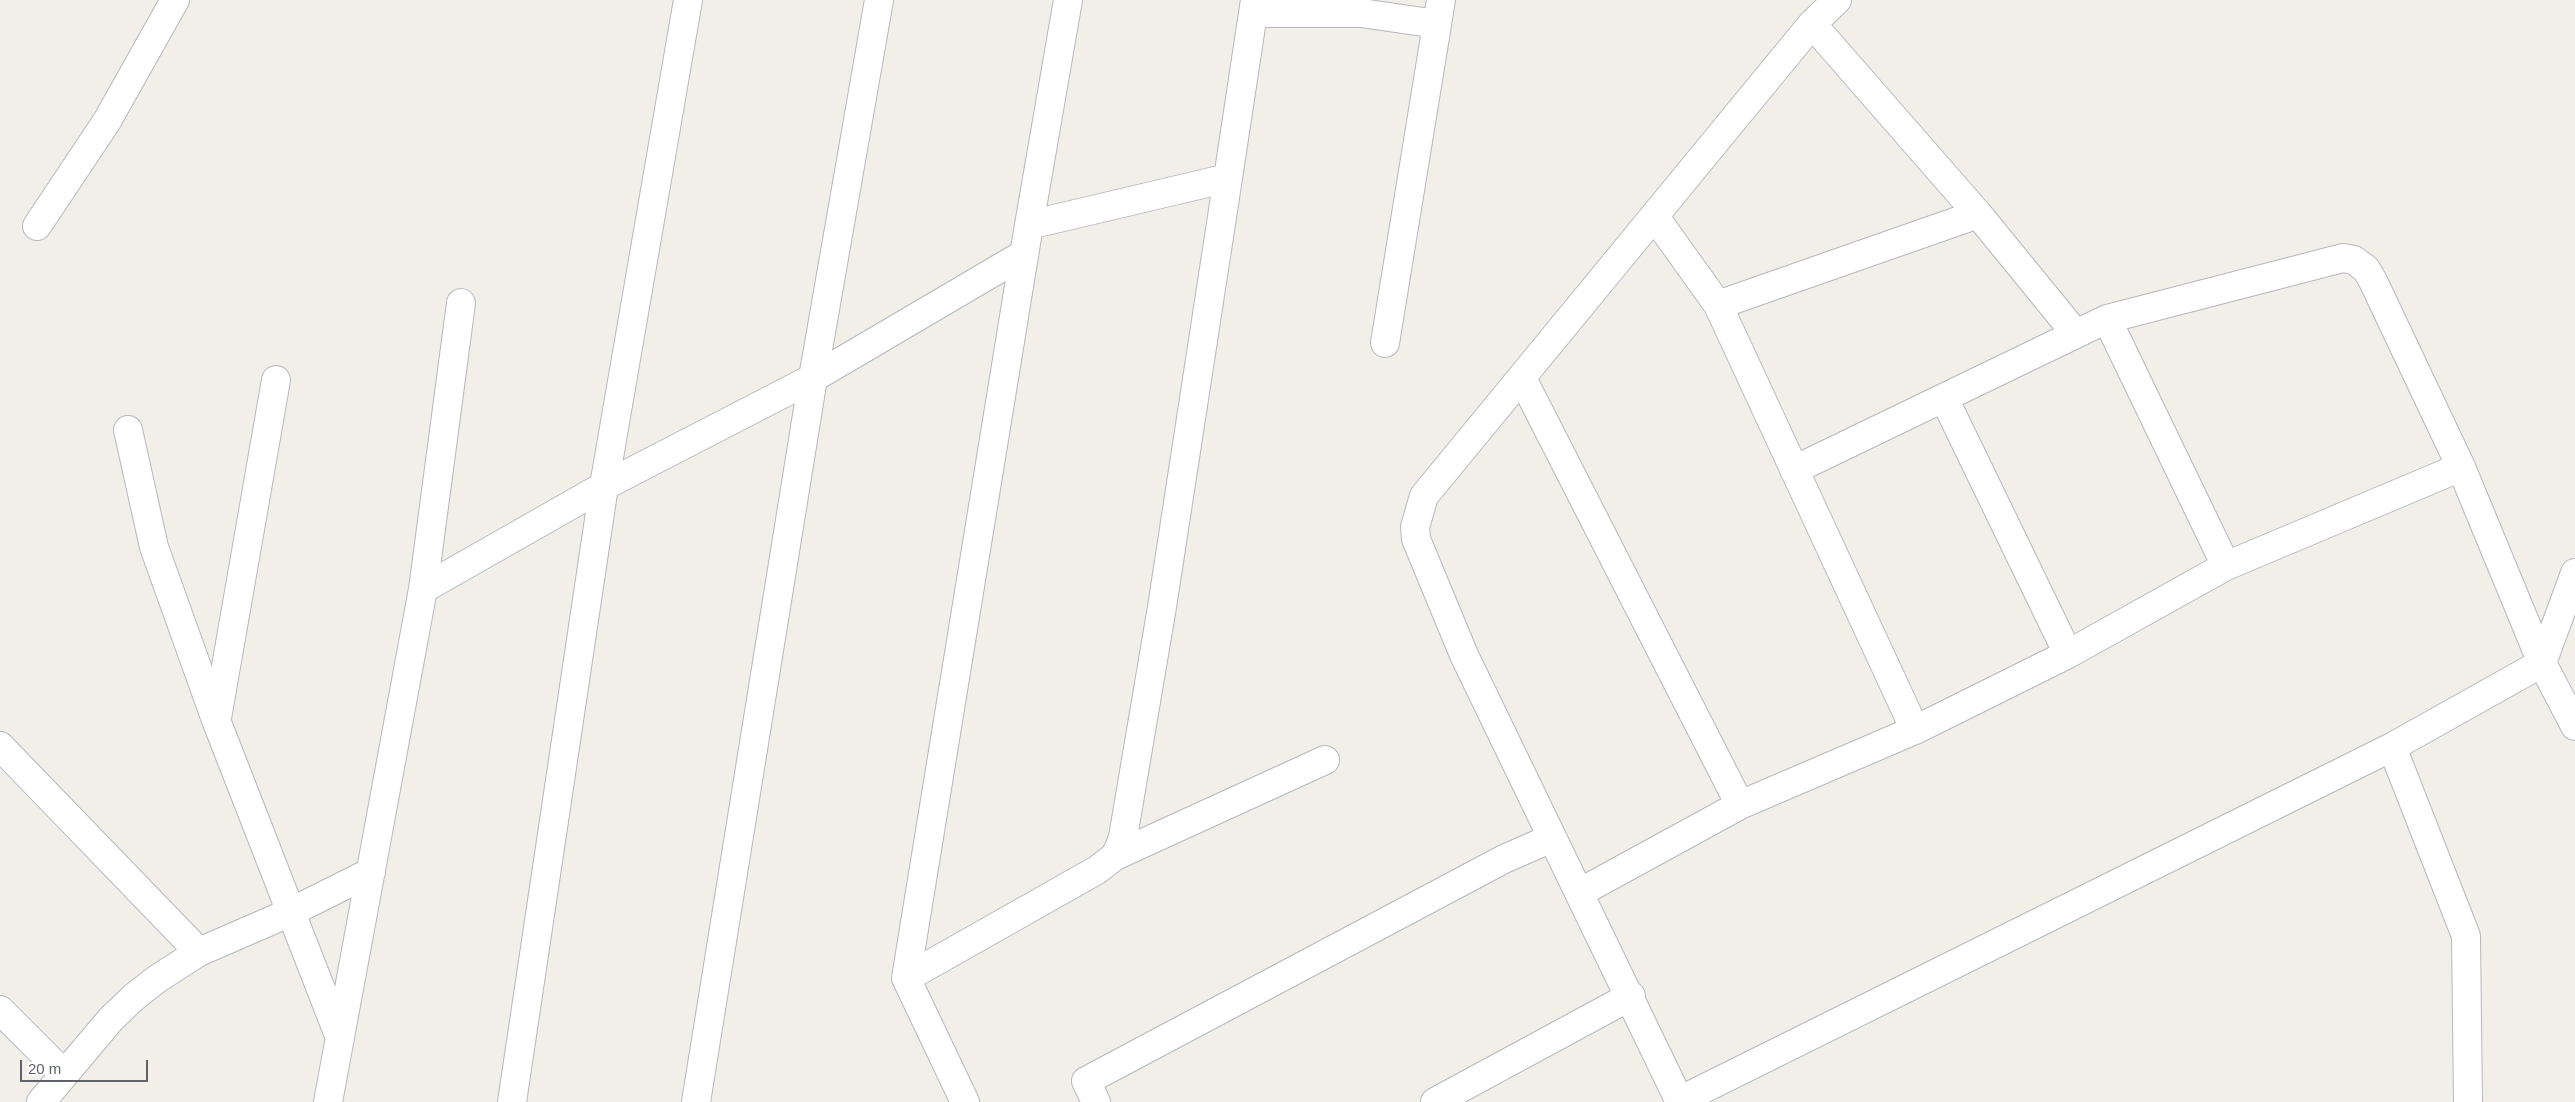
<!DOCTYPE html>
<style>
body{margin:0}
#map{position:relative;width:2575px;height:1102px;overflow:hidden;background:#f1efe8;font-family:Helvetica,sans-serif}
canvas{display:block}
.scale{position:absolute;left:20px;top:1060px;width:128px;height:22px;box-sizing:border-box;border:2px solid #5f6368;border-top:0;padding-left:6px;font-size:15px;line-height:18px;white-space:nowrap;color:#5f6368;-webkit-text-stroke:4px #fff;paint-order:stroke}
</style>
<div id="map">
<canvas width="2575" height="1102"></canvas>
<div class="scale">20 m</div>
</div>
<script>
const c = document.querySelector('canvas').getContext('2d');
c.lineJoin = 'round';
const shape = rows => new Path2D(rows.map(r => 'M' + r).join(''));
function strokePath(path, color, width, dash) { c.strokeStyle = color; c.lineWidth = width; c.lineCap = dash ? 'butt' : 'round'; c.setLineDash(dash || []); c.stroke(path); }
const street = shape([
 [1253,13,1361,13,1437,24],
 [1228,178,1255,0],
 [1978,214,2076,334],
 [1655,217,1718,305,1915,730],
 [37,226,107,121,175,0],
 [1718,305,1978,214,1812,24],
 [2107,319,2343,258,2354,260,2366,269,2373,281,2461,467],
 [1385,343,1441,0],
 [1522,378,1740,805],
 [1944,398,2068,654],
 [128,430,154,547,216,720,340,1038],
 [1794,470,2107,319,2226,566,2461,467,2542,663,2575,726],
 [423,589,461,303],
 [217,718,276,380],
 [0,746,199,952],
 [2392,747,2466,936,2468,1102],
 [1115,856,1325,760],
 [1579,893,1740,805,1915,730,2068,654,2226,566],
 [906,978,1097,870,1115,856,1119,848,1123,837,1162,607,1228,178,1029,225],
 [0,1010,64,1074],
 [1679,1101,2392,747,2542,663,2575,573],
 [41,1102,111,1019,134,997,157,979,199,952,291,912,371,872],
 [328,1102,423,589,604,486,813,378,1024,254],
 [512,1102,604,486,688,0],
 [696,1102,813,378,879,0],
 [965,1102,906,978,1029,225,1068,0],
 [1096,1102,1086,1081,1504,859,1552,838],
 [1435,1102,1631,996],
 [1680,1102,1464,655,1416,539,1415,527,1424,496,1812,24,1837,0]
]);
strokePath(street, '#b5b8bc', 30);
strokePath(street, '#fff', 28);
</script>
